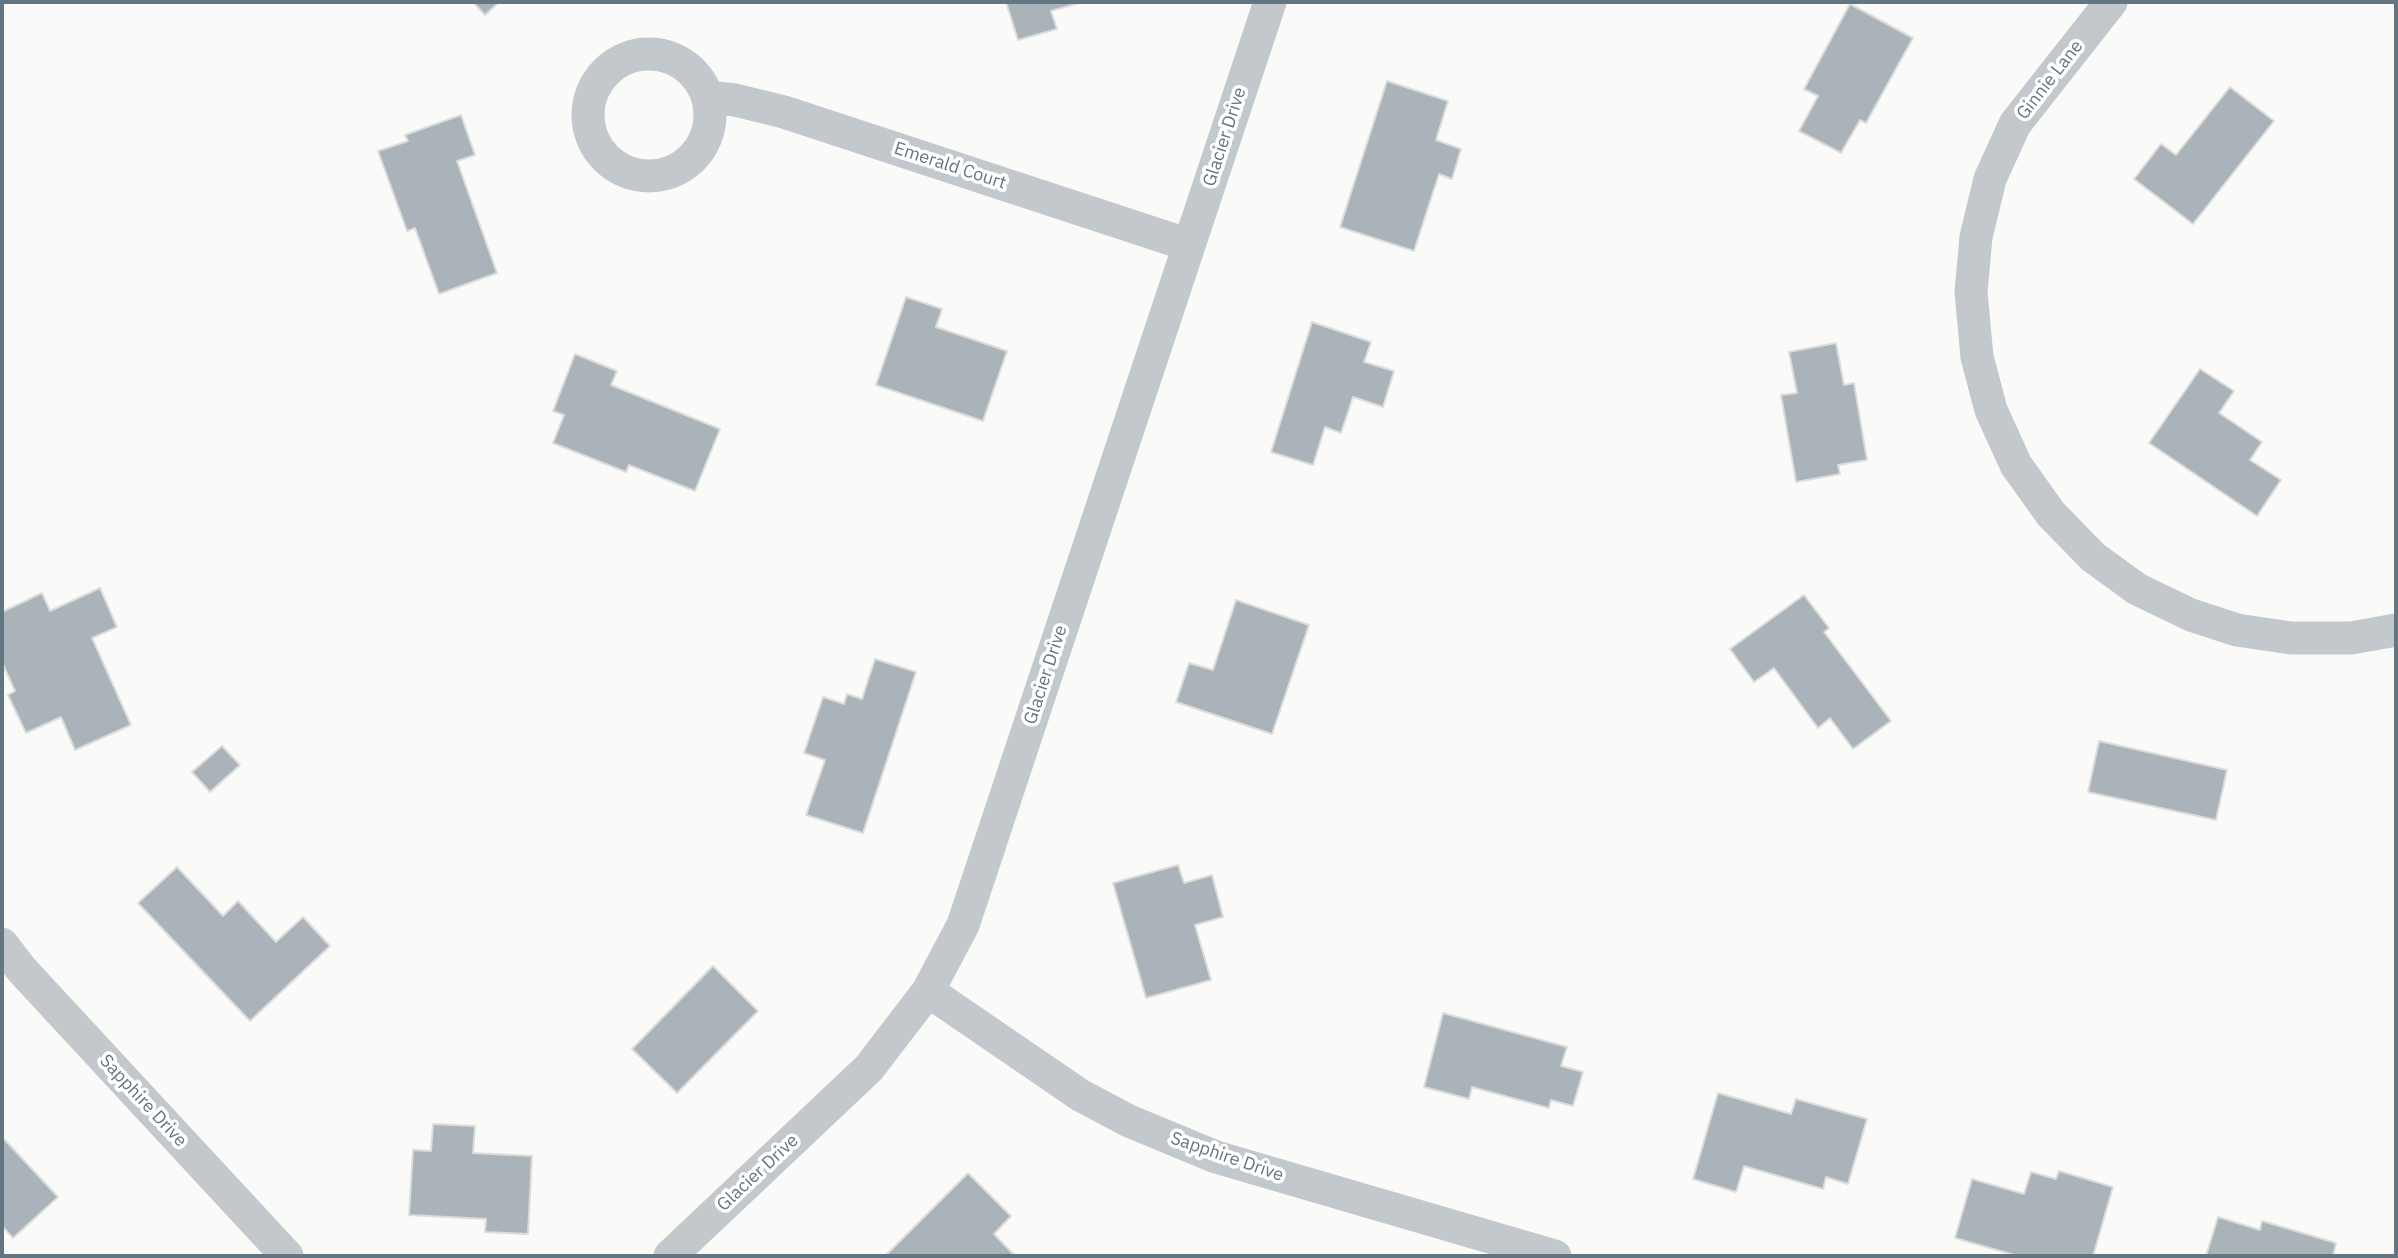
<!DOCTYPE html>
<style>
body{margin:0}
#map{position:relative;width:2398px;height:1258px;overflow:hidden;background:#fafaf8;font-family:"IBM Plex Sans",sans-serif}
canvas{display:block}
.frame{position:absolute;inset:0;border:4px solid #657683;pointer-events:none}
</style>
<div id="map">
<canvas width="2398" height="1258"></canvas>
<div class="frame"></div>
</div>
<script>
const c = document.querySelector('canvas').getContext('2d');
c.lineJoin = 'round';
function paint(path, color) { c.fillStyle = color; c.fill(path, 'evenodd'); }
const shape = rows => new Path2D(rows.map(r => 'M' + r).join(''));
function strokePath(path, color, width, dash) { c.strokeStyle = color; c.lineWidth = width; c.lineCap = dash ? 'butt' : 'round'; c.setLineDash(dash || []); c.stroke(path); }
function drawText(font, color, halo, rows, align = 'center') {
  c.font = font + ' "IBM Plex Sans",sans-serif'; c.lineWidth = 7; c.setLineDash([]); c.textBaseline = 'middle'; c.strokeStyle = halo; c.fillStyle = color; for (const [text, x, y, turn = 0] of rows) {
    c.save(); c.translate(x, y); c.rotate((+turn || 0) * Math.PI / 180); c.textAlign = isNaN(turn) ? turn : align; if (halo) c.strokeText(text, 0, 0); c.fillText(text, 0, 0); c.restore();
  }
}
const building = shape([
 [473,2,499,2,485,15,473,2],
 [1006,2,1082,2,1051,11,1057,29,1018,40,1006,2],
 [1850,4,1913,38,1866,123,1860,120,1841,153,1799,131,1818,96,1804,89,1850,4],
 [1387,81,1448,101,1436,140,1461,149,1452,179,1439,174,1414,251,1340,227,1387,81],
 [2230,87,2274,121,2193,224,2134,179,2161,144,2176,155,2230,87],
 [461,115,475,155,457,161,497,273,439,294,415,228,407,231,378,151,408,141,405,135,461,115],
 [906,297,942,309,936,327,1007,351,983,421,876,385,906,297],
 [1312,322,1371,342,1364,362,1394,371,1383,407,1353,397,1341,433,1325,427,1313,465,1271,452,1312,322],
 [1836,343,1844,385,1854,383,1867,460,1838,465,1840,474,1796,482,1781,395,1797,393,1789,352,1836,343],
 [575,354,617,371,611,385,720,429,695,491,629,465,626,472,553,443,564,415,553,411,575,354],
 [2200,369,2234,391,2219,413,2262,442,2250,460,2281,480,2257,516,2149,443,2200,369],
 [100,588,117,627,92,638,131,725,75,750,61,717,26,733,8,695,15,691,2,662,2,612,42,593,50,611,100,588],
 [1804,595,1829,628,1824,632,1891,721,1853,749,1830,718,1818,728,1774,668,1754,682,1730,649,1804,595],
 [1236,600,1309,625,1272,734,1176,702,1189,663,1213,670,1236,600],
 [875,659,916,672,863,833,806,815,825,760,804,753,823,697,844,704,847,694,862,699,875,659],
 [2099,741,2227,770,2216,820,2088,792,2099,741],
 [222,746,240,765,210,792,192,772,222,746],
 [1178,865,1184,883,1212,875,1223,917,1195,925,1211,980,1146,998,1113,883,1178,865],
 [177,867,223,916,238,901,276,942,303,917,330,946,250,1021,138,903,177,867],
 [713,966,758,1011,677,1093,632,1049,713,966],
 [1443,1013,1567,1047,1561,1066,1583,1072,1573,1106,1551,1100,1549,1108,1472,1087,1469,1099,1424,1087,1443,1013],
 [1718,1093,1791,1114,1796,1099,1867,1119,1848,1184,1826,1177,1823,1189,1744,1166,1736,1192,1693,1179,1718,1093],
 [433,1124,475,1126,473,1153,532,1156,528,1234,485,1232,486,1219,409,1215,413,1150,431,1151,433,1124],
 [2,1137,58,1197,13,1238,2,1226,2,1137],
 [2059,1171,2113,1187,2093,1256,2018,1256,1955,1238,1972,1179,2024,1194,2031,1172,2056,1179,2059,1171],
 [968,1173,1011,1216,994,1234,1015,1256,885,1256,968,1173],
 [2218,1217,2260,1230,2262,1221,2336,1243,2333,1256,2206,1256,2218,1217]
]);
const street = shape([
 [2111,2,2015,124,1990,179,1976,237,1971,292,1977,357,1991,410,2016,465,2051,514,2093,557,2137,589,2191,615,2237,630,2291,638,2351,638,2396,630],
 '588 115a61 61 0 1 1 122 0a61 61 0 1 1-122 0Z',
 [708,97,735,100,784,112,1189,245],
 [2,944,22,970,287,1256],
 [928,991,1080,1095,1129,1121,1216,1157,1555,1256],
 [670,1256,869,1068,928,991,963,925,1270,2]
]);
const streetNames = [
 ["Ginnie Lane",2050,80,-52],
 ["Glacier Drive",1225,137,-72],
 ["Emerald Court",950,166,18],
 ["Glacier Drive",1046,675,-72],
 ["Sapphire Drive",143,1101,47],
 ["Sapphire Drive",1227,1157,19],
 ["Glacier Drive",758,1173,-43]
];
paint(building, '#aab3b9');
strokePath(building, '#dcdcda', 2);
strokePath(street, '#c3c8cc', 33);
drawText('18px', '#657683', '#fff', streetNames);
</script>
